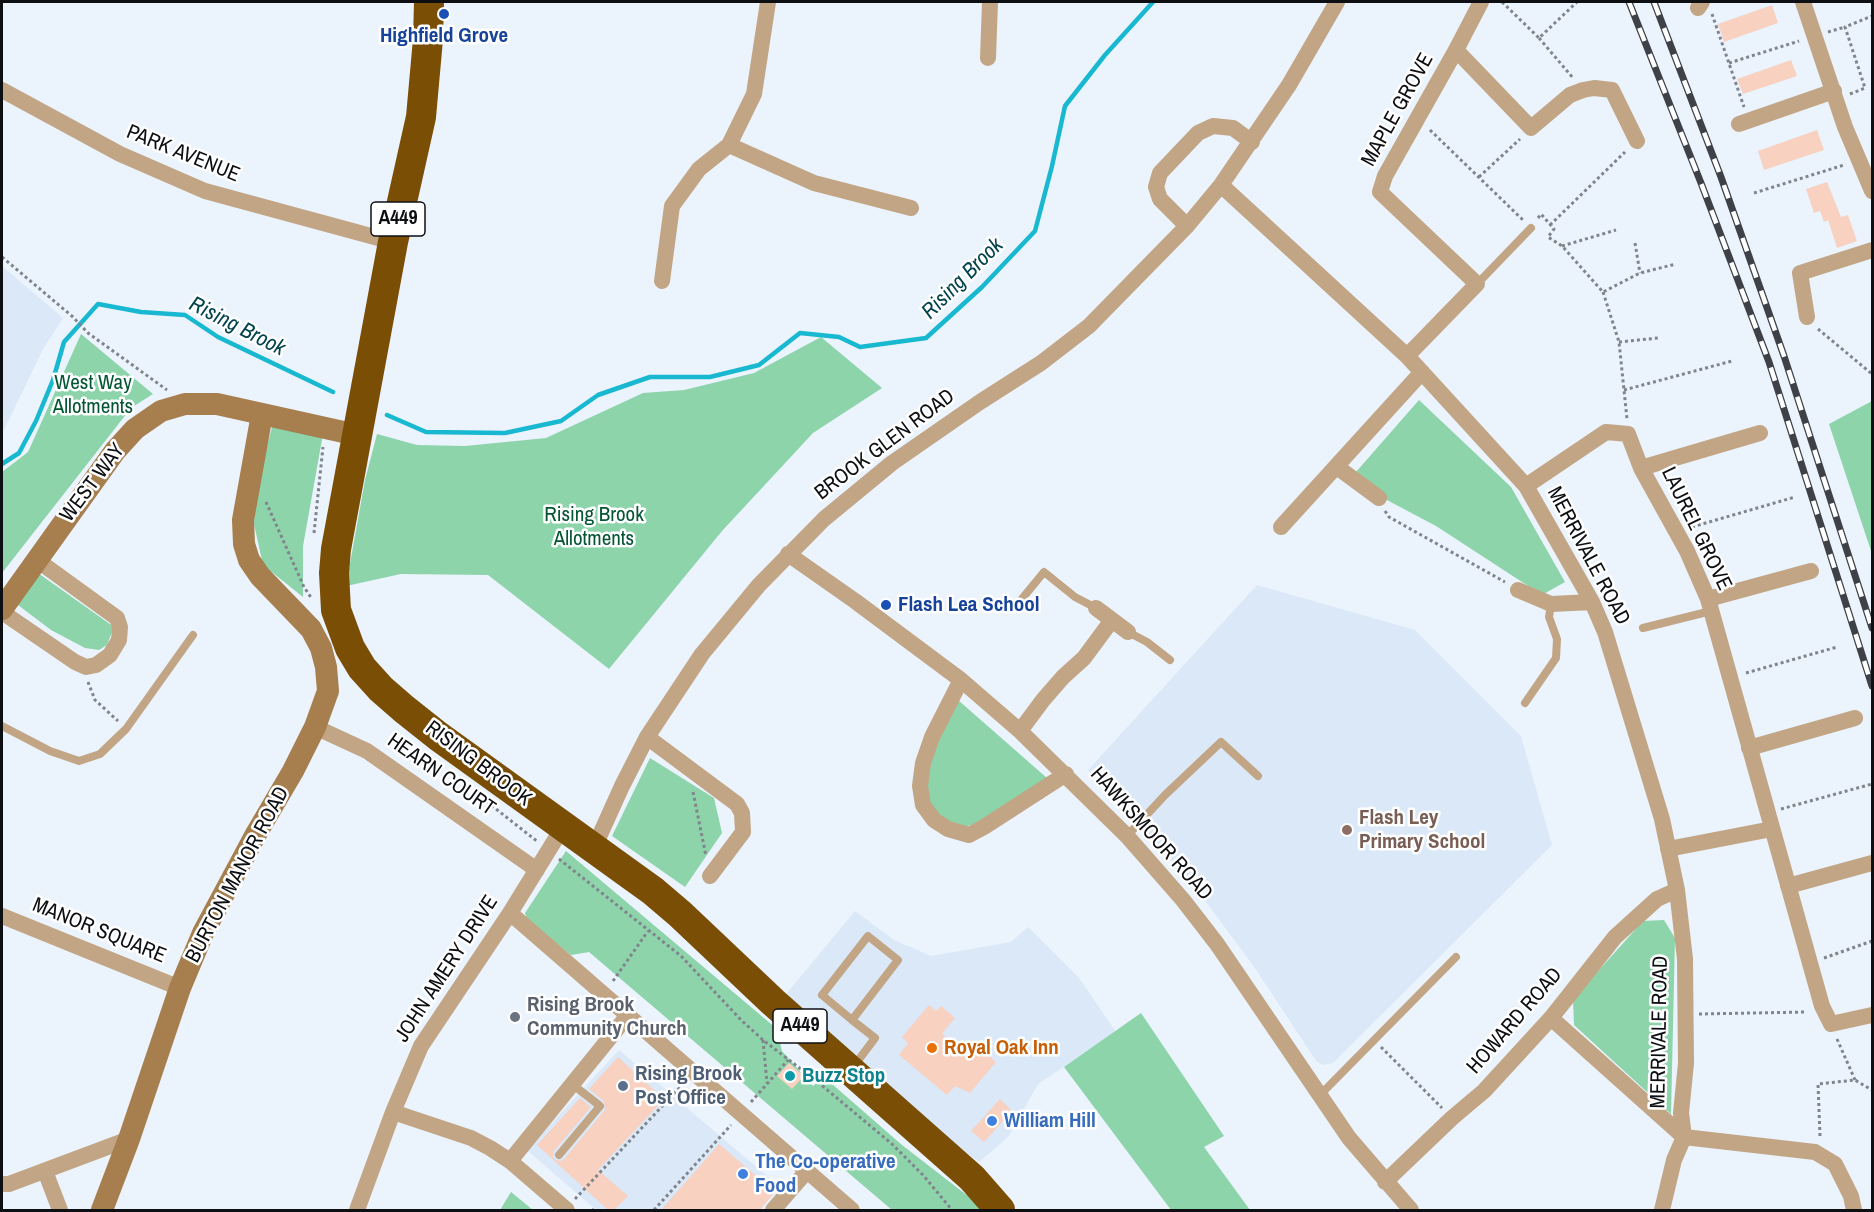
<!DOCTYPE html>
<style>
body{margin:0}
#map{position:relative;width:1874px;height:1212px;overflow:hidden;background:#ebf3fd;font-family:"Archivo Narrow",sans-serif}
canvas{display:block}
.frame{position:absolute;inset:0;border:3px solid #0d0f13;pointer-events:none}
</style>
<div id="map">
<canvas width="1874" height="1212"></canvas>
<div class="frame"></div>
</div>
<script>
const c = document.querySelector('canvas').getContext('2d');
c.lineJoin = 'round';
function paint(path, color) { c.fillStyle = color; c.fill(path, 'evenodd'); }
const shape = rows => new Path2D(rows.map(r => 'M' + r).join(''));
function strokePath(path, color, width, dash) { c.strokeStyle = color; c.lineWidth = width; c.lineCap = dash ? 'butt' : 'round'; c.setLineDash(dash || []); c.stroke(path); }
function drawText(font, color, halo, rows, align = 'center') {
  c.font = font + ' "Archivo Narrow",sans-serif'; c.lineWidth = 5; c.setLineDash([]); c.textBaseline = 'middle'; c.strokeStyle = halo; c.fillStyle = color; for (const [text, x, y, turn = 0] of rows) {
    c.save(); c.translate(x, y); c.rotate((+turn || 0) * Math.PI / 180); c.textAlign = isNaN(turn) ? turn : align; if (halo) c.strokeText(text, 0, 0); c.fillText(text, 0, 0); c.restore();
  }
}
const built = shape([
 [2,266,63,318,43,349,2,434],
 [1257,585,1415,630,1521,736,1552,845,1333,1063,1323,1065,1316,1061,1257,971,1204,899,1132,815,1088,770],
 [855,911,894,940,931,956,1011,942,1028,927,1079,978,1116,1032,1038,1084,1008,1137,979,1162,929,1124,782,999],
 [619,1050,780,1187,760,1210,596,1210,527,1150]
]);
const green = shape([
 [81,334,153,394,131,408,2,573,2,472,28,452],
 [821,337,882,388,813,433,722,531,609,669,488,575,401,574,346,586,365,480,377,434,417,445,465,446,546,438,643,393,684,390,754,373],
 [1419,400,1511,487,1565,582,1542,595,1436,526,1349,480],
 [1872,401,1872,554,1829,424],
 [273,423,323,434,303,546,303,597,263,565,254,524,255,494],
 [38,573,114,627,107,645,99,650,85,648,51,630,14,602],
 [958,700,1047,778,986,821,960,828,937,818,924,797,927,765],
 [650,758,714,798,722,833,685,887,612,836],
 [566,851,777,1029,782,1051,813,1086,824,1077,902,1145,986,1210,892,1210,589,952,571,955,527,920,525,913],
 [1664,920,1675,938,1671,1114,1574,1025,1573,999,1643,921],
 [1141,1013,1224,1136,1204,1147,1250,1210,1171,1210,1064,1067],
 [511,1192,533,1210,500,1210]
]);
const stream = shape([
 [387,415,426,432,505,433,561,421,598,395,650,377,710,377,759,365,800,333,839,337,860,347,926,338,982,287,1035,231,1052,166,1065,106,1105,55,1153,2],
 [2,464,19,453,36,421,53,380,64,342,98,304,141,312,185,315,218,337,333,392]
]);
const building = shape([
 [1772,5,1778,23,1724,42,1718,24],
 [1791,60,1797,76,1743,94,1737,79],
 [1817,130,1824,150,1764,170,1758,151],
 [1827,182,1841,217,1848,215,1857,241,1837,248,1828,220,1824,222,1820,211,1814,213,1806,189],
 [929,1005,936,1011,941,1006,955,1018,942,1034,965,1052,973,1042,996,1062,970,1093,955,1086,947,1095,899,1055,908,1043,902,1037],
 [618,1057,664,1099,598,1170,628,1196,614,1210,608,1210,537,1145,580,1098,591,1107,554,1151,553,1157,555,1160,561,1161,564,1159,605,1110,604,1101,589,1089],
 [789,1063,804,1076,792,1089,777,1076],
 [1000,1099,1012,1111,984,1142,971,1131],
 [719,1144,775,1192,760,1210,661,1210]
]);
const path = shape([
 [1502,2,1539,38,1577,2],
 [1712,14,1744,107],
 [1828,32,1845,27],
 [1539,38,1573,78],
 [1729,63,1799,41],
 [1850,94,1865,88,1845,27,1872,16],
 [1430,130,1524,221],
 [1479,177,1520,139],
 [1754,193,1844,165],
 [1538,218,1541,214,1554,229,1548,237,1562,246,1603,292,1640,273,1676,264],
 [1550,225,1625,152],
 [1635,243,1640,273],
 [1562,246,1616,230],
 [2,257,73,317,88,333,167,390],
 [1603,292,1619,342,1627,419],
 [1818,329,1872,374],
 [1619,342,1658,338],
 [1624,390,1732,361],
 [266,502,304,587,312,599],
 [1385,511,1389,517,1505,582],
 [1692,527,1795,497],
 [314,533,323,447],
 [1746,673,1837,647],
 [88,682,95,700,118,721],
 [693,792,706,856],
 [482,798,538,842],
 [1781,809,1872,784],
 [559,859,681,956,741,1020,763,1040,819,1083,892,1144,923,1175,952,1210],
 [1824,958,1872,941],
 [613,981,648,931],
 [1699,1014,1807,1012],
 [1837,1039,1855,1080],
 [763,1040,767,1083],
 [1381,1047,1442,1108],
 [751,1102,788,1060],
 [1820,1136,1818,1084,1855,1080,1872,1090],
 [575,1199,684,1083],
 [593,1210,594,1209],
 [654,1210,731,1125]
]);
const lane = shape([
 [1477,284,1531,228],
 [1016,606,1044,572,1075,597,1096,608],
 [1643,628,1711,611],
 [1128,632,1147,642,1170,660],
 [1525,703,1556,658,1557,639,1549,617,1551,604],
 [2,726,50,751,79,761,100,754,126,729,193,635],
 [1127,836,1165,795,1221,742,1258,776],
 [852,1020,898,960,868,936,822,995,852,1020,875,1038,854,1066],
 [1319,1096,1456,957],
 [559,1155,600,1106,572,1084]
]);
const street = shape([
 [1803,2,1845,127,1872,191],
 [1698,8,1702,2],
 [1456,50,1531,128,1570,95,1583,90,1594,88,1612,90,1637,141],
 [988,58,990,2],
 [2,90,120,154,205,191,393,242],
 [1739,124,1834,91],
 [729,145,814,183,911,208],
 [1221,185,1407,356,1526,486,1592,602,1605,632,1662,819,1677,890,1685,959,1686,1063,1681,1113,1684,1137,1674,1160,1662,1210],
 [1187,226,1160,199,1156,187,1160,173,1198,133,1213,126,1233,128,1252,142],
 [662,281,672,206,699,169,729,145,754,94,768,2],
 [1807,317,1800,273,1872,250],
 [1407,356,1477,284,1380,192,1385,176,1456,50,1481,2],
 [1337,467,1379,498],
 [1641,468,1760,433],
 [1526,486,1606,432,1628,434,1641,468,1687,551,1708,599,1822,1006,1831,1024,1872,1015],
 [1281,527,1422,372],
 [788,554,855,601,961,680,1020,731,1127,836,1183,900,1217,944,1349,1138,1411,1210],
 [1518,590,1551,604,1592,602],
 [1708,599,1811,571],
 [1096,608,1128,632],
 [2,612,75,662,86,667,96,665,110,655,119,640,120,627,117,618,37,560],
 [961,680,932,737,923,763,920,786,923,805,934,820,948,829,969,835,984,827,1066,774],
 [315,727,367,751,537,870],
 [1020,731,1043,700,1063,677,1084,658,1112,620],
 [647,737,737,804,742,813,743,832,710,876],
 [1749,748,1855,718],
 [594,848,622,786,647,737,702,654,759,585,824,519,892,463,980,402,1041,363,1089,326,1187,226,1221,185,1289,85,1337,2],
 [1668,849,1772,829],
 [1788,886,1872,863],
 [510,913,852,1210],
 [2,916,180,988],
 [1551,1018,1684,1137,1815,1152,1835,1164,1851,1196,1854,1210],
 [393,1112,471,1138,490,1148,510,1161,567,1210],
 [510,1161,629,1014],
 [45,1171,60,1210],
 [1385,1182,1452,1118,1484,1091,1551,1018,1615,937,1657,899,1677,890],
 [2,1184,9,1184,129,1139],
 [357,1210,393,1112,421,1046,510,913,563,827],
 [773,1210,807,1171]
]);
const secondary = shape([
 [2,609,115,451,135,429,161,411,185,404,217,404,357,435],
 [102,1210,129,1139,180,988,203,933,256,834,293,771,315,727,328,691,326,667,321,648,311,629,260,576,249,560,244,544,243,520,262,414]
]);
const highway = shape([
 [429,2,428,39,421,117,393,242,336,549,334,573,336,610,350,648,362,668,381,689,404,709,438,736,653,891,680,914,773,1002,972,1178,1000,1210]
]);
const rail = shape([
 [1629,2,1701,183,1769,362,1872,686],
 [1654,2,1721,177,1784,356,1872,628]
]);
const markers = [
 [444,14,6,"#1a4fb4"],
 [886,605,6,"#1a4fb4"],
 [1347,830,6,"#8d6e63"],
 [515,1017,6,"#6b7280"],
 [932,1048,6,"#e8710a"],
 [790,1076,6,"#0f9aa8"],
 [623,1086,6,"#5c6f8a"],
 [992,1121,6,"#3f7fe0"],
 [743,1174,6,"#3f7fe0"]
];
const shields = [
 [398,219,54],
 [800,1026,54]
];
const shieldNames = [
 ["A449",398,219],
 ["A449",800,1026]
];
const transitNames = [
 ["Highfield Grove",444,36],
 ["Flash Lea School",898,605,"left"]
];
const streetNames = [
 ["MAPLE GROVE",1398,110,-61],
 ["PARK AVENUE",183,154,22],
 ["BROOK GLEN ROAD",885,445,-37],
 ["WEST WAY",93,483,-53],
 ["LAUREL GROVE",1696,529,64],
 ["MERRIVALE ROAD",1588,556,62],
 ["RISING BROOK",478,764,37],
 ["HEARN COURT",441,775,35],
 ["HAWKSMOOR ROAD",1151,834,48],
 ["BURTON MANOR ROAD",238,875,-62],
 ["MANOR SQUARE",99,931,22],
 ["JOHN AMERY DRIVE",447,969,-57],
 ["HOWARD ROAD",1515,1021,-49],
 ["MERRIVALE ROAD",1660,1032,-89]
];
const parkNames = [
 ["West Way",93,383],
 ["Allotments",93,407],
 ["Rising Brook",594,515],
 ["Allotments",594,539]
];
const educationNames = [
 ["Flash Ley",1359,818],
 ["Primary School",1359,842]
];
const worshipNames = [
 ["Rising Brook",527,1005],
 ["Community Church",527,1029]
];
const foodNames = [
 ["Royal Oak Inn",944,1048]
];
const serviceNames = [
 ["Rising Brook",635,1074],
 ["Post Office",635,1098]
];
const cultureNames = [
 ["Buzz Stop",802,1076]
];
const shopNames = [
 ["William Hill",1004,1121],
 ["The Co-operative",755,1162],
 ["Food",755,1186]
];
const waterNames = [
 ["Rising Brook",963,279,-45],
 ["Rising Brook",237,327,27]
];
paint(built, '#dae8f8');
paint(green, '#8dd4ab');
strokePath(stream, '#18b8d1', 4.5);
paint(building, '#f8d1c1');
strokePath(path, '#80858c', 3, [3, 3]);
strokePath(lane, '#c1a584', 8);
strokePath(street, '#c1a584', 16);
strokePath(secondary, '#a77e4d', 22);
strokePath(highway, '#7b4e05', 30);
strokePath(rail, '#3e4147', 7);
strokePath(rail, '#fff', 4.5, [14]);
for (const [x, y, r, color] of markers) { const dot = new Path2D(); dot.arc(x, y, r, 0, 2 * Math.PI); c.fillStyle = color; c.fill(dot); strokePath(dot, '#fff', 2); }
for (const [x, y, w] of shields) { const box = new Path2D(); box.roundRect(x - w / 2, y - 17, w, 34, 4.5); c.fillStyle = '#fff'; c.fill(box); strokePath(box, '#0d0f13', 1.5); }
drawText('bold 20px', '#0d0f13', null, shieldNames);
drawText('bold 21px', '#164399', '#fff', transitNames);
drawText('21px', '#0d0f13', '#fff', streetNames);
drawText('21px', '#035533', '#fff', parkNames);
drawText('bold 21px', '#785e54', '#fff', educationNames, 'left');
drawText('bold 21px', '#5b616d', '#fff', worshipNames, 'left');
drawText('bold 21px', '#c56008', '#fff', foodNames, 'left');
drawText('bold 21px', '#4e5e75', '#fff', serviceNames, 'left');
drawText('bold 21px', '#0d838f', '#fff', cultureNames, 'left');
drawText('bold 21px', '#366cbe', '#fff', shopNames, 'left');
drawText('italic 22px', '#03444f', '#fff', waterNames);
</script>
